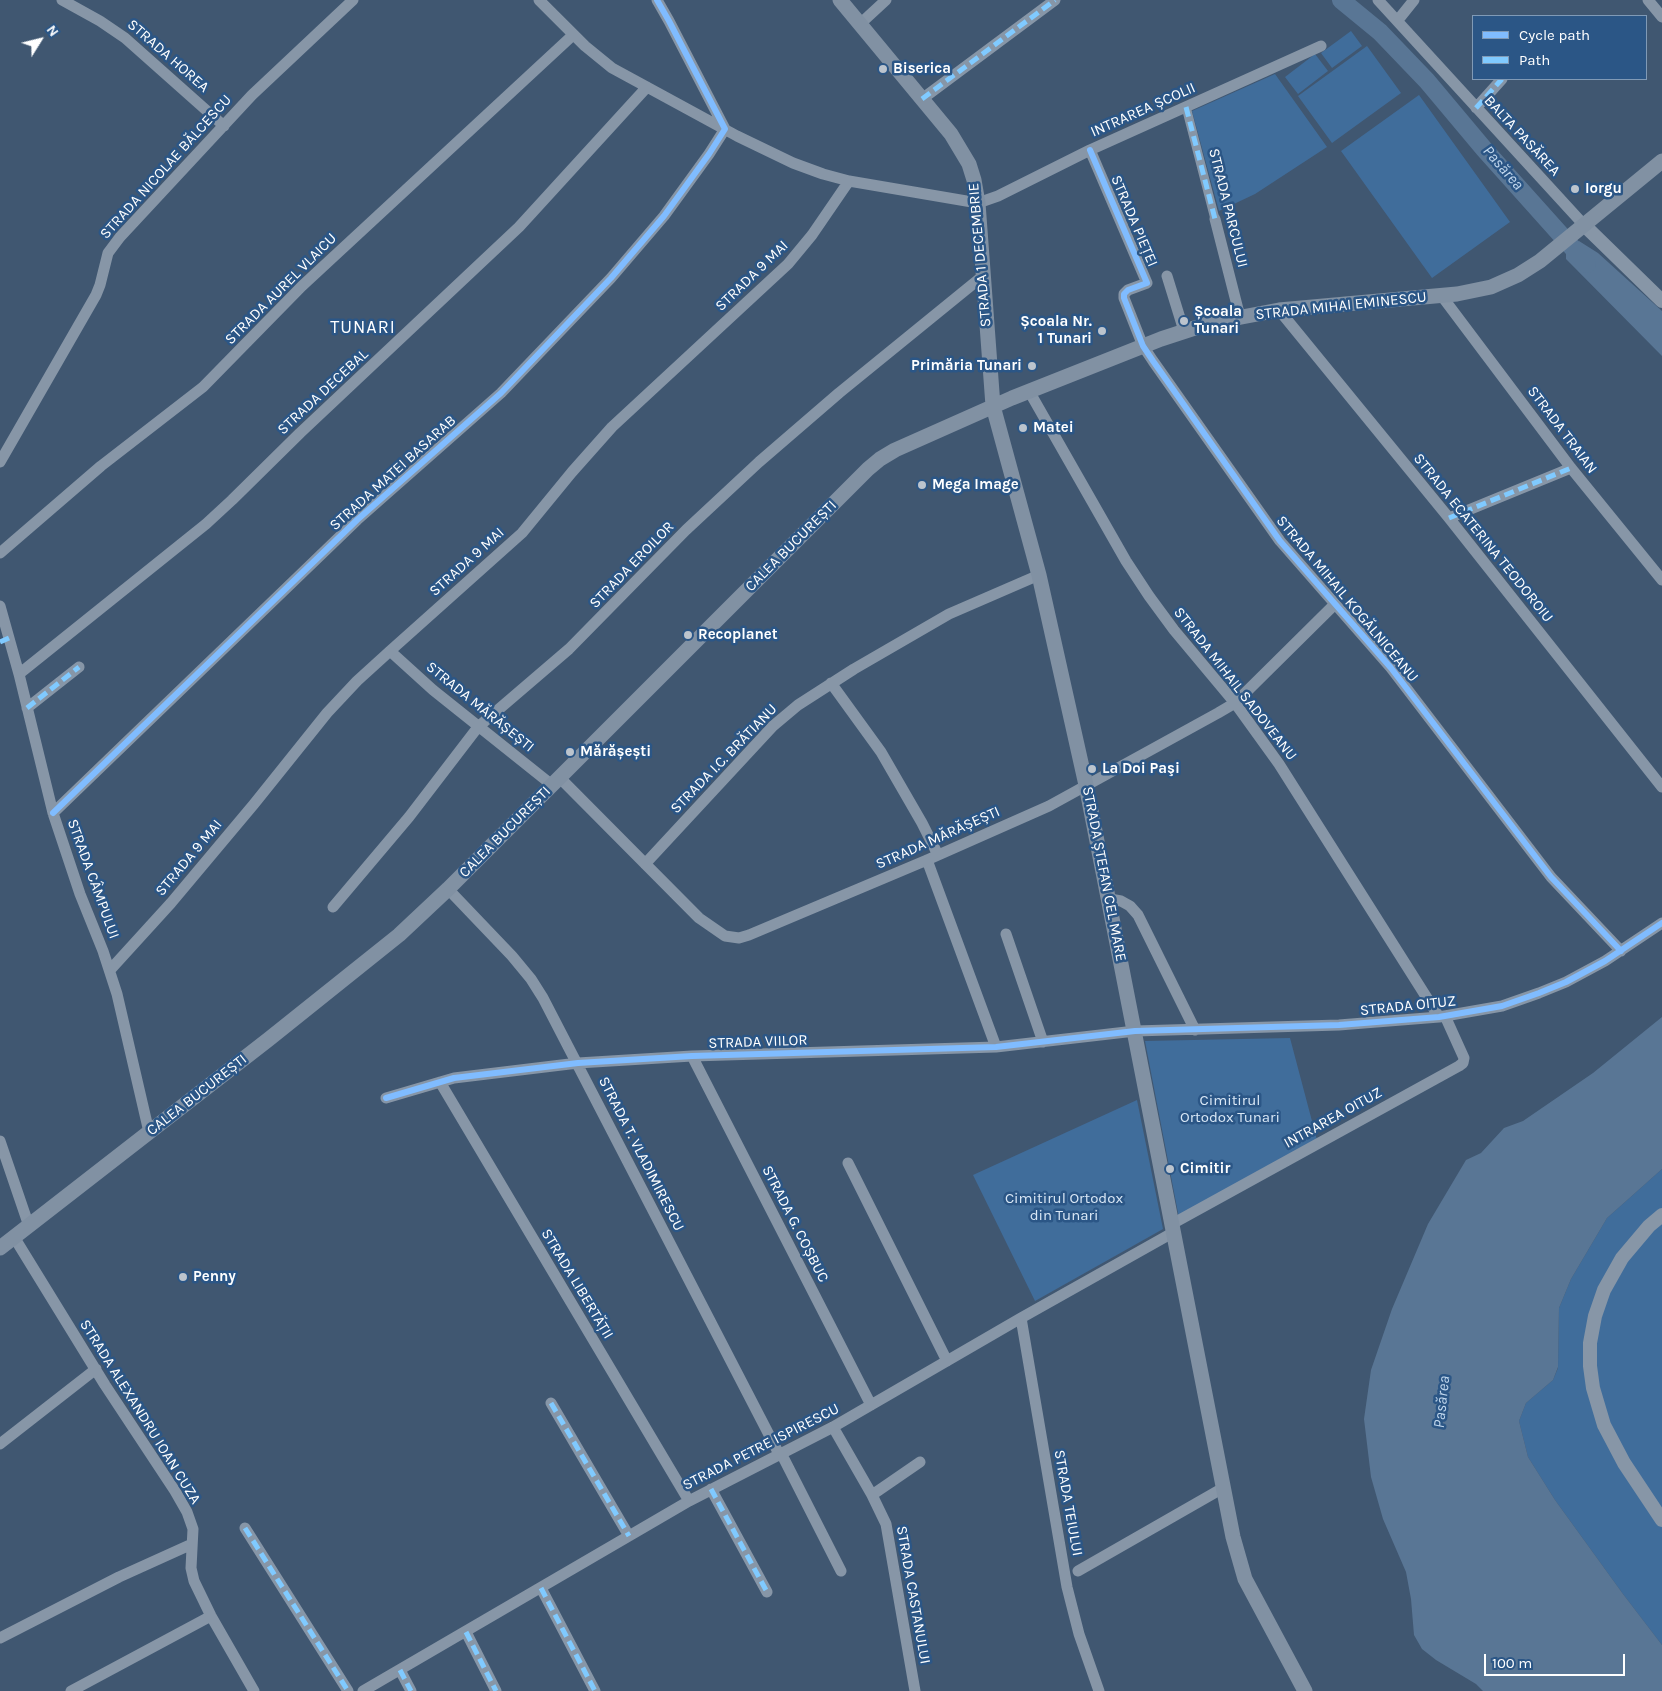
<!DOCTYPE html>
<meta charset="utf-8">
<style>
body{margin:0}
#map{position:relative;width:1662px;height:1691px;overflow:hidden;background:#405771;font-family:Karla,sans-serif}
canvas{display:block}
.legend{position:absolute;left:1472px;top:15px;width:175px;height:65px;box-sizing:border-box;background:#2b5686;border:1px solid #809ab6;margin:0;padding:6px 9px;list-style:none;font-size:15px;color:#fff}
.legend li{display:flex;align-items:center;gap:10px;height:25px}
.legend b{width:25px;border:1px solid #809ab6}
.north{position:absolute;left:15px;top:15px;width:50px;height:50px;-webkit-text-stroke:4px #2b5686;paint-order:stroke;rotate:54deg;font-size:14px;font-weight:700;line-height:20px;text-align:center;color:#fff}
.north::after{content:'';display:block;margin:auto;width:18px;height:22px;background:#fff;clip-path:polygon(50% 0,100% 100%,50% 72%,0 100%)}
.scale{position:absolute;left:1484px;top:1654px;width:141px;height:22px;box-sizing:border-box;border:2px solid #fff;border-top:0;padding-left:6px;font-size:15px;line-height:18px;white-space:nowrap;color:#fff;-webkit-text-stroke:4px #2b5686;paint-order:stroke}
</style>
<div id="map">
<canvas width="1662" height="1691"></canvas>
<ul class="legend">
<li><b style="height:6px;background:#80bcff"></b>Cycle path</li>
<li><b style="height:6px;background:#80caff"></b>Path</li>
</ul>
<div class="north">N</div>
<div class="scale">100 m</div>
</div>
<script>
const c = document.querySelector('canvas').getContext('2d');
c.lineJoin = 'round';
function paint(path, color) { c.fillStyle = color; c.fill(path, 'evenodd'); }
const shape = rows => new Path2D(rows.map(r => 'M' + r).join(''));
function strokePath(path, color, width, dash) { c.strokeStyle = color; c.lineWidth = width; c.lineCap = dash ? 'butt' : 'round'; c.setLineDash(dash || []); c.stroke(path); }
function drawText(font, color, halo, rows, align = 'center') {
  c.font = font + ' Karla,sans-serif'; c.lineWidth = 5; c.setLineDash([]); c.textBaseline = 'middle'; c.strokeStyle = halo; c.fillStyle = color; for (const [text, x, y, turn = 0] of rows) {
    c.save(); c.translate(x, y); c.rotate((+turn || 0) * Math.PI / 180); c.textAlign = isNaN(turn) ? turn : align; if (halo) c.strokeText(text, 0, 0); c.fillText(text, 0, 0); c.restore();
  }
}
const green = shape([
 [1351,31,1362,46,1332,68,1321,53],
 [1367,46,1401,93,1332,143,1298,96],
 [1315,54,1328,71,1298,94,1285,77],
 [1275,74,1327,147,1255,194,1219,211,1192,111],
 [1419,95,1510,222,1432,278,1341,151],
 [1290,1038,1317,1140,1179,1218,1145,1041],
 [1137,1100,1163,1229,1035,1301,973,1175],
 [1662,1169,1662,1645,1623,1594,1555,1500,1528,1457,1519,1421,1526,1403,1553,1380,1558,1368,1559,1308,1571,1279,1607,1218]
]);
const water = shape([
 [1579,241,1598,253,1662,311,1662,356,1566,259,1566,253],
 [1662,1017,1662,1169,1607,1218,1571,1279,1559,1308,1558,1367,1553,1380,1526,1403,1519,1421,1528,1457,1555,1500,1623,1594,1662,1645,1662,1691,1483,1691,1476,1684,1436,1660,1422,1649,1414,1635,1411,1599,1406,1572,1383,1519,1371,1477,1364,1419,1371,1370,1392,1309,1428,1224,1466,1160,1481,1153,1504,1128,1523,1121,1593,1073]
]);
const river = shape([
 [1341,0,1380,32,1427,81,1484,149,1587,264]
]);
const pedestrian = shape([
 [1186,107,1215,219]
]);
const minor = shape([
 [62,0,100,21,125,38,224,126],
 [539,0,585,46,612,68,737,136,793,163,823,174,849,181,978,203,998,196,1090,150,1321,46],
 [1378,0,1584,225],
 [1648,0,1662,17],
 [1398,20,1414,0],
 [860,24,886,0],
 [922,99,1055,0],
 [1476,108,1502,79],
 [1090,150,1147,283,1128,290,1124,294,1124,298,1143,346,1153,361,1280,541,1391,668,1551,877,1621,951],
 [1215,219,1240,317],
 [1167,276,1184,331],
 [1441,295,1571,468,1662,580],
 [1279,310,1449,518,1662,787],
 [1029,391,1126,561,1149,596,1174,630,1235,703,1279,764,1439,1017],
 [0,462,96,295,100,285,108,253,120,237,252,95,353,0],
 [1449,518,1571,468],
 [0,553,101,466,203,387,302,286,573,35],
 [0,606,19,674,53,813,80,894,103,951,117,994,149,1132],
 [390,651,433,690,552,785],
 [19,674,206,524,232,500,300,433,519,227,647,87],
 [831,683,881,752,922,823,938,855],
 [27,708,79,667],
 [559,777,699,918,725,936,739,938,749,935,927,860,1049,806,1218,713,1235,703,1335,604],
 [53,813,357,520,501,393,611,278,664,216,709,154,725,129,669,21,657,0],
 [927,860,996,1047],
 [645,864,773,726,798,705,854,669,949,614,1039,575],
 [448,889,512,956,531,979,543,998,779,1454],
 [1110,899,1121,901,1130,906,1138,915,1195,1030],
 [333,907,409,817,478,727,569,649,686,530,759,462,839,393,984,275],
 [1006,934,1043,1042],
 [110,970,171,903,254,804,327,713,357,681,390,651,522,533,572,472,612,427,788,264,812,235,849,181],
 [692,1056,871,1405],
 [440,1082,689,1501],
 [386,1098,454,1078,578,1063,692,1056,996,1047,1135,1031,1339,1025,1439,1017,1502,1006,1539,993,1566,982,1605,961,1662,923],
 [0,1141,29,1226],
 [848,1163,947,1361],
 [1172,1224,1459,1066,1463,1063,1464,1058,1445,1016],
 [14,1237,105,1385,175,1491,187,1512,193,1529,191,1568,194,1581,211,1616,254,1691],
 [1021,1318,1067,1587,1079,1634,1099,1691],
 [551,1403,629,1536],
 [833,1427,872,1495,886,1524,915,1691],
 [0,1444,96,1369],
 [781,1453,841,1571],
 [711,1489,767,1592],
 [872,1495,920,1462],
 [245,1528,348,1691],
 [1078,1571,1223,1488],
 [541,1588,595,1691],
 [466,1632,496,1691],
 [0,1638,119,1577,192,1544],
 [400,1670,411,1691],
 [71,1691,211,1616],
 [363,1691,689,1501,833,1427,1021,1318,1174,1232]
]);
const tertiary = shape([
 [1584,225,1662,301],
 [1662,1215,1649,1226,1622,1258,1604,1290,1595,1316,1590,1343,1590,1366,1593,1388,1604,1425,1624,1463,1662,1520]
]);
const secondary = shape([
 [840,0,951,134,969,164,974,180,978,203,993,406,1039,575,1086,785,1233,1537,1245,1579,1305,1691],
 [0,1248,269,1039,399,935,448,889,868,469,880,459,895,450,1012,398,1161,339,1210,323,1279,310,1457,294,1491,287,1518,275,1540,261,1662,161]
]);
const quiet = shape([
 [922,99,1055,0],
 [1186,107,1215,219],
 [1476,108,1502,79],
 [1449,518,1571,468],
 [0,642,9,638],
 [27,708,79,667],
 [551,1403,629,1536],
 [711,1489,767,1592],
 [245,1528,348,1691],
 [541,1588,595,1691],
 [466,1632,496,1691],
 [400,1670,411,1691]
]);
const cycleway = shape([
 [1090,150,1147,283,1128,290,1124,294,1124,298,1143,346,1153,361,1280,541,1391,668,1551,877,1621,951],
 [53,813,357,520,501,393,611,278,664,216,709,154,725,129,669,21,657,0],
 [386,1098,454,1078,578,1063,692,1056,996,1047,1135,1031,1339,1025,1439,1017,1502,1006,1539,993,1566,982,1605,961,1662,923]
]);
const markers = [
 [883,69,5,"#bcc4cd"],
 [1575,189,5,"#bcc4cd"],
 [1184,321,5,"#bcc4cd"],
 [1102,331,5,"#bcc4cd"],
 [1032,366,5,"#bcc4cd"],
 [1023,428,5,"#bcc4cd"],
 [922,485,5,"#bcc4cd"],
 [688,635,5,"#bcc4cd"],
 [570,752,5,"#bcc4cd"],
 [1092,769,5,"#bcc4cd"],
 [1170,1169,5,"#bcc4cd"],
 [183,1277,5,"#bcc4cd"]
];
const streetNames = [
 ["STRADA HOREA",168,56,41],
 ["INTRAREA ȘCOLII",1143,110,-24],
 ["BALTA PASĂREA",1522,136,47],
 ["STRADA NICOLAE BĂLCESCU",166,167,-48],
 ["STRADA PARCULUI",1228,208,76],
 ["STRADA PIEȚEI",1134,221,67],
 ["STRADA 1 DECEMBRIE",980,255,-95],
 ["STRADA 9 MAI",752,276,-44],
 ["STRADA AUREL VLAICU",281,289,-45],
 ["STRADA MIHAI EMINESCU",1341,306,-6],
 ["STRADA DECEBAL",323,392,-43],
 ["STRADA TRAIAN",1562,430,53],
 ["STRADA MATEI BASARAB",393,473,-42],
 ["STRADA ECATERINA TEODOROIU",1483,538,51],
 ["CALEA BUCUREȘTI",791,546,-45],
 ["STRADA 9 MAI",467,562,-42],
 ["STRADA EROILOR",632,565,-46],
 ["STRADA MIHAIL KOGĂLNICEANU",1347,599,50],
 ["STRADA MIHAIL SADOVEANU",1235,684,52],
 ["STRADA MĂRĂȘEȘTI",480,707,39],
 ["STRADA I.C. BRĂTIANU",724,759,-46],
 ["CALEA BUCUREȘTI",505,832,-45],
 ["STRADA MĂRĂȘEȘTI",938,838,-24],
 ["STRADA 9 MAI",189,858,-50],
 ["STRADA ȘTEFAN CEL MARE",1104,874,79],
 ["STRADA CÂMPULUI",93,879,70],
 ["STRADA OITUZ",1408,1006,-6],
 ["STRADA VIILOR",758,1042,-2],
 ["CALEA BUCUREȘTI",197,1095,-38],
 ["INTRAREA OITUZ",1333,1118,-29],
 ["STRADA T. VLADIMIRESCU",641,1154,63],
 ["STRADA G. COȘBUC",795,1224,63],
 ["STRADA LIBERTĂȚII",577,1284,59],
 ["STRADA ALEXANDRU IOAN CUZA",140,1412,58],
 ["STRADA PETRE ISPIRESCU",761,1447,-27],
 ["STRADA TEIULUI",1068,1503,80],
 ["STRADA CASTANULUI",913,1595,80]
];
const poiNames = [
 ["Biserica",893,69],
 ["Iorgu",1585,189],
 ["Școala",1194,312],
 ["Tunari",1194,329],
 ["Școala Nr.",1092,322,"right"],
 ["1 Tunari",1092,339,"right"],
 ["Primăria Tunari",1022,366,"right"],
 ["Matei",1033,428],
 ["Mega Image",932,485],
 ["Recoplanet",698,635],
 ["Mărășești",580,752],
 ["La Doi Paşi",1102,769],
 ["Cimitir",1180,1169],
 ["Penny",193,1277]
];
const parkNames = [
 ["Cimitirul",1230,1101],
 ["Ortodox Tunari",1230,1118],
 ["Cimitirul Ortodox",1064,1199],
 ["din Tunari",1064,1216]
];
const waterNames = [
 ["Pasărea",1503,168,49],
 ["Pasărea",1442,1402,-84]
];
const quarterNames = [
 ["TUNARI",363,328]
];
paint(green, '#406d9b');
paint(water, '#597695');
strokePath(river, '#597695', 18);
strokePath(pedestrian, '#8796a7', 9);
strokePath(minor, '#8796a7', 11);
strokePath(tertiary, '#8796a7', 14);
strokePath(secondary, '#8191a3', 15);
strokePath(quiet, '#80caff', 5, [10, 5]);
strokePath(cycleway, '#80bcff', 6);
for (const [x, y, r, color] of markers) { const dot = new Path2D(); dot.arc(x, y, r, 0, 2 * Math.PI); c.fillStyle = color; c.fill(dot); strokePath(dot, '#2b5686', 2); }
drawText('15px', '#fff', '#2b5686', streetNames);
drawText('bold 15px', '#fff', '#2b5686', poiNames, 'left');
drawText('15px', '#dae8f6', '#2b5686', parkNames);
drawText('italic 16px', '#c2d8ee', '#2b5686', waterNames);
c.letterSpacing = '1px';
drawText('18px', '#fff', '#2b5686', quarterNames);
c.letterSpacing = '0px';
</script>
